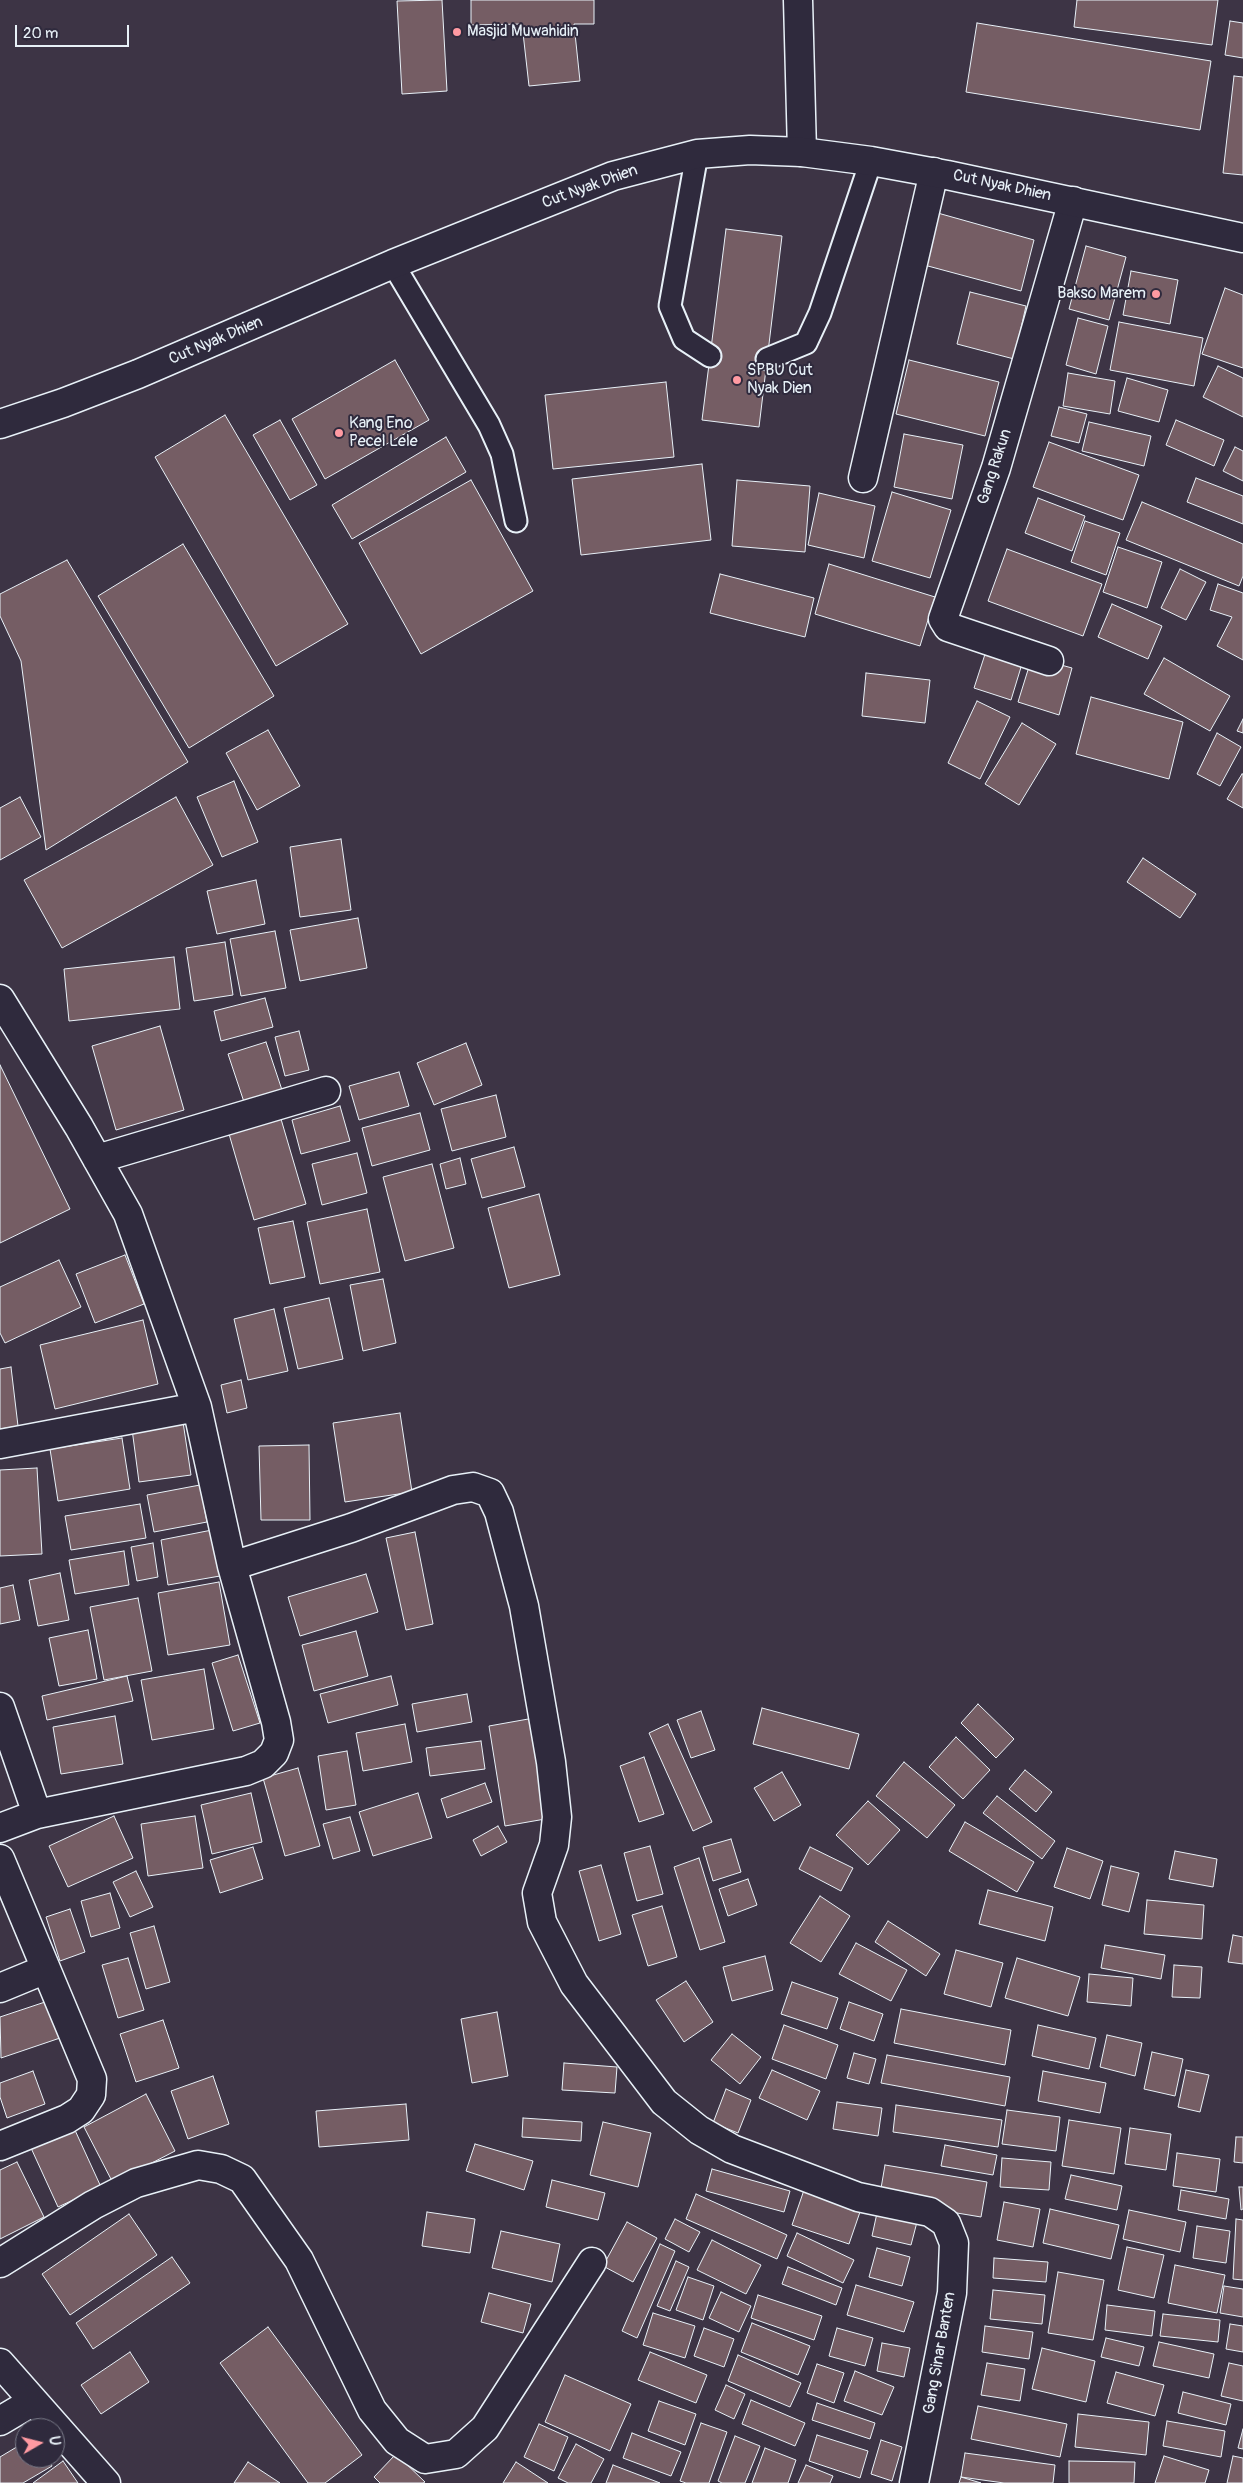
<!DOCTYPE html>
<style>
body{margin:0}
#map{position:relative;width:1243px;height:2483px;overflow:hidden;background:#3d3445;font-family:Pangolin,sans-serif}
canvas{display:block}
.north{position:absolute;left:15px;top:2418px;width:50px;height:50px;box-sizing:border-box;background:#2f2a3d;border:1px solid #797a88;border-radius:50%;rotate:82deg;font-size:14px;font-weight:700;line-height:20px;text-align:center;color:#e8f1f8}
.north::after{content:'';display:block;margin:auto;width:18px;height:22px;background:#ff9aa2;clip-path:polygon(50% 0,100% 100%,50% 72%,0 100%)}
.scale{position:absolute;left:15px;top:25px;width:114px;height:22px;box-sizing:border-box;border:2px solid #e8f1f8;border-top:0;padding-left:6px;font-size:15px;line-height:18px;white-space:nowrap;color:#e8f1f8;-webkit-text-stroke:4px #2f2a3d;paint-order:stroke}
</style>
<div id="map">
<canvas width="1243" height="2483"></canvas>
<div class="north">U</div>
<div class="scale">20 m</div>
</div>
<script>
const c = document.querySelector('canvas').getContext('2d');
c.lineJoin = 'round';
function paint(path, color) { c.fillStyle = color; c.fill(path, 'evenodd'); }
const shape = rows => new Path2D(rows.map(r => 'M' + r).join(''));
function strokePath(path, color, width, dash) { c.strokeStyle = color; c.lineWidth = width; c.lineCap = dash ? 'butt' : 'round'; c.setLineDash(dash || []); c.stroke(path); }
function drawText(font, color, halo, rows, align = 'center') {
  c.font = font + ' Pangolin,sans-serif'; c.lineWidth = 4; c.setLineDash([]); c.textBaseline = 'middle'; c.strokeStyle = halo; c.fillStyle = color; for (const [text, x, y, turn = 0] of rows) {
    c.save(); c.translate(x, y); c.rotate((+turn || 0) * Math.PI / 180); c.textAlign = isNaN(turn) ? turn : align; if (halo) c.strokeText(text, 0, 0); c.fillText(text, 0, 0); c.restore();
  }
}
const building = shape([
 [442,0,447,91,402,94,397,1,442,0],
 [471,0,594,0,594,24,574,24,580,81,529,86,522,24,471,25,471,0],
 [1077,0,1218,0,1212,45,1074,27,1077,0],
 [1230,21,1243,23,1243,58,1225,55,1230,21],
 [977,23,1211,61,1200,130,966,92,977,23],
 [1234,76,1243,77,1243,175,1223,173,1234,76],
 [927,210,1034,240,1021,291,913,262,927,210],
 [726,229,782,236,759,427,702,420,726,229],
 [1086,246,1126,257,1109,320,1069,309,1086,246],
 [1131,271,1178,280,1170,324,1123,315,1131,271],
 [1225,288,1243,295,1243,368,1202,354,1225,288],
 [970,292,1026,306,1014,359,957,344,970,292],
 [1078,318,1108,326,1096,374,1066,365,1078,318],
 [1119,322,1203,338,1194,386,1110,370,1119,322],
 [395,360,429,420,325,479,292,419,395,360],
 [909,360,999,382,985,436,896,414,909,360],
 [1218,366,1243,378,1243,417,1203,397,1218,366],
 [1068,373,1115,381,1110,414,1063,406,1068,373],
 [1127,378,1168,390,1159,422,1118,411,1127,378],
 [666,382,674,457,553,469,545,395,666,382],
 [1059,407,1087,414,1079,443,1051,436,1059,407],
 [225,415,348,624,276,666,155,457,225,415],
 [280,420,317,485,290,500,253,435,280,420],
 [1176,420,1224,440,1214,466,1166,445,1176,420],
 [1089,422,1151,436,1144,466,1082,451,1089,422],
 [904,434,963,445,952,499,894,487,904,434],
 [446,437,466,472,352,539,332,505,446,437],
 [1049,442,1139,475,1123,520,1033,487,1049,442],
 [1235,447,1243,451,1243,481,1223,471,1235,447],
 [702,464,711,540,581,555,572,479,702,464],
 [1196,478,1243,496,1243,524,1187,502,1196,478],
 [471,480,533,591,421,654,359,543,471,480],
 [737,480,810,486,805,552,732,546,737,480],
 [892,492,951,510,930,578,872,561,892,492],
 [819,493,875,506,864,558,808,545,819,493],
 [1038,498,1085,516,1072,551,1025,533,1038,498],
 [1142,502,1243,544,1243,576,1239,586,1126,540,1142,502],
 [1085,521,1120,533,1106,575,1071,562,1085,521],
 [183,544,274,696,189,748,98,596,183,544],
 [1118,547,1162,562,1147,608,1103,592,1118,547],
 [1007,549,1102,584,1083,636,988,601,1007,549],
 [67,560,188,762,46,850,21,661,0,616,0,594,67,560],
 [829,564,935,597,920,646,815,614,829,564],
 [1180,569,1206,582,1186,620,1161,608,1180,569],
 [720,574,814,598,805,637,710,613,720,574],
 [1218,584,1243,593,1243,660,1217,646,1232,617,1210,610,1218,584],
 [1112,604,1162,626,1148,659,1098,637,1112,604],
 [989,642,1025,654,1011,700,974,688,989,642],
 [1032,657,1072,668,1059,715,1018,702,1032,657],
 [1164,658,1230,696,1210,731,1144,694,1164,658],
 [866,673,930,680,925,723,862,716,866,673],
 [1091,697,1183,722,1169,779,1076,754,1091,697],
 [977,701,1010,717,980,779,948,763,977,701],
 [1243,719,1243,733,1237,731,1243,719],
 [1022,723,1056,744,1019,805,985,784,1022,723],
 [268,730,300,786,257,810,226,753,268,730],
 [1217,733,1241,747,1220,786,1197,774,1217,733],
 [1242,774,1243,774,1243,808,1227,799,1242,774],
 [234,781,258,842,222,857,197,797,234,781],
 [20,797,41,837,0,860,0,808,20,797],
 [176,797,213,865,62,948,24,880,176,797],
 [341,839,351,910,300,917,290,847,341,839],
 [1143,858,1196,894,1180,918,1127,882,1143,858],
 [256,880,265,924,217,934,207,891,256,880],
 [358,918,367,968,300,981,290,930,358,918],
 [275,931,286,988,241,996,230,939,275,931],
 [225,942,233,995,194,1001,186,948,225,942],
 [174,957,180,1009,69,1021,64,969,174,957],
 [265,998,273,1027,221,1041,214,1011,265,998],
 [160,1026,184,1110,116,1130,92,1046,160,1026],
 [299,1031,309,1070,285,1076,275,1037,299,1031],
 [266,1042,282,1090,244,1102,228,1054,266,1042],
 [466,1043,482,1085,434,1105,417,1063,466,1043],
 [0,1065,70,1209,0,1243,0,1065],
 [399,1072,409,1106,359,1120,349,1086,399,1072],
 [496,1095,506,1137,452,1151,441,1109,496,1095],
 [340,1106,350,1141,301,1154,292,1120,340,1106],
 [420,1113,430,1150,372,1166,362,1128,420,1113],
 [281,1119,306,1204,254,1220,229,1134,281,1119],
 [514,1147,525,1187,482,1198,471,1159,514,1147],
 [357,1153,367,1193,322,1205,312,1164,357,1153],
 [460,1158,466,1184,446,1189,440,1164,460,1158],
 [432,1164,454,1248,405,1261,383,1177,432,1164],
 [539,1194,560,1275,509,1288,488,1208,539,1194],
 [367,1209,380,1272,320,1284,307,1222,367,1209],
 [293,1221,305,1277,270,1284,258,1228,293,1221],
 [125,1255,144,1304,95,1323,76,1274,125,1255],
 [59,1260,81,1307,5,1343,0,1333,0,1287,59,1260],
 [383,1279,396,1343,363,1351,350,1285,383,1279],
 [329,1298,343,1359,298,1369,284,1308,329,1298],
 [274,1309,288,1371,248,1380,234,1319,274,1309],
 [143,1320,158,1384,55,1409,40,1345,143,1320],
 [11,1367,18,1426,0,1429,0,1369,11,1367],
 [241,1380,247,1408,227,1413,221,1385,241,1380],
 [400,1413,412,1492,345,1502,333,1423,400,1413],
 [183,1422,191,1475,139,1482,132,1429,183,1422],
 [122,1438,130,1489,58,1501,50,1449,122,1438],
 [309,1445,310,1520,261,1520,259,1446,309,1445],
 [37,1468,42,1554,0,1556,0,1470,37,1468],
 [200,1485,207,1522,154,1532,147,1495,200,1485],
 [140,1504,146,1538,71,1550,65,1516,140,1504],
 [212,1530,220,1576,168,1585,161,1540,212,1530],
 [415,1532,433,1624,406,1630,386,1538,415,1532],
 [153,1543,158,1577,137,1581,131,1547,153,1543],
 [124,1551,129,1585,75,1594,69,1560,124,1551],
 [60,1573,69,1620,38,1626,29,1580,60,1573],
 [366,1574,378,1612,300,1636,288,1597,366,1574],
 [219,1582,230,1645,168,1655,158,1593,219,1582],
 [13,1585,20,1620,0,1624,0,1588,13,1585],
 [138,1598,152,1671,104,1680,90,1607,138,1598],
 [88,1630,97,1679,59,1686,49,1638,88,1630],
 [356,1631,368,1676,314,1691,302,1645,356,1631],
 [238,1655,260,1723,233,1731,212,1663,238,1655],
 [204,1669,214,1729,152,1740,141,1680,204,1669],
 [127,1676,133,1701,47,1720,42,1696,127,1676],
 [391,1676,398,1705,328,1723,320,1694,391,1676],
 [467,1694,472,1722,417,1732,412,1704,467,1694],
 [978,1704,1014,1739,996,1758,961,1723,978,1704],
 [762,1708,859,1734,849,1769,753,1744,762,1708],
 [701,1711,715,1750,691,1758,677,1720,701,1711],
 [115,1716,123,1764,61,1774,53,1727,115,1716],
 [534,1718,551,1818,505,1826,489,1726,534,1718],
 [405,1724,412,1762,363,1771,356,1733,405,1724],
 [668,1724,712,1822,693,1831,649,1733,668,1724],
 [956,1737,990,1770,963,1799,929,1767,956,1737],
 [481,1741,485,1769,430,1776,426,1748,481,1741],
 [347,1751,356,1805,326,1810,318,1756,347,1751],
 [644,1757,664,1814,639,1822,620,1766,644,1757],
 [904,1762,955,1805,927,1838,876,1796,904,1762],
 [298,1768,320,1846,285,1856,263,1778,298,1768],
 [1025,1770,1052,1792,1036,1812,1009,1789,1025,1770],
 [782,1772,801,1805,774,1821,754,1788,782,1772],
 [485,1783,492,1802,447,1818,441,1799,485,1783],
 [251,1793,262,1842,212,1854,201,1805,251,1793],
 [418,1793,432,1838,373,1856,359,1812,418,1793],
 [997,1796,1055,1841,1042,1859,983,1813,997,1796],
 [868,1801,900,1830,868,1865,836,1835,868,1801],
 [114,1816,133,1858,68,1887,49,1846,114,1816],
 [195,1816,203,1868,148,1876,141,1824,195,1816],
 [350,1817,360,1851,333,1859,323,1824,350,1817],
 [965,1822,1034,1862,1017,1892,949,1851,965,1822],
 [498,1826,507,1842,481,1856,473,1840,498,1826],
 [731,1839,741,1872,713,1881,703,1847,731,1839],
 [650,1846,663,1894,637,1901,624,1853,650,1846],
 [253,1847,263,1879,220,1893,210,1860,253,1847],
 [810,1847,853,1868,841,1891,799,1869,810,1847],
 [1067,1848,1103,1861,1090,1899,1054,1887,1067,1848],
 [1175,1851,1217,1859,1213,1887,1169,1879,1175,1851],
 [699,1858,725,1942,700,1950,674,1867,699,1858],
 [601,1865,621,1934,599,1941,579,1871,601,1865],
 [1111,1866,1139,1873,1129,1912,1102,1905,1111,1866],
 [136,1871,153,1907,130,1917,113,1882,136,1871],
 [748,1879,757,1905,728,1916,719,1889,748,1879],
 [988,1890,1053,1907,1045,1941,979,1924,988,1890],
 [110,1893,120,1928,91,1937,81,1901,110,1893],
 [820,1896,850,1916,821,1962,790,1943,820,1896],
 [1147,1900,1204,1905,1202,1939,1144,1934,1147,1900],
 [662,1906,677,1957,648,1966,632,1915,662,1906],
 [70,1909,85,1952,60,1961,46,1917,70,1909],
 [888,1921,940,1954,926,1976,875,1942,888,1921],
 [154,1926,170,1982,146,1989,130,1933,154,1926],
 [1233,1935,1243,1937,1243,1964,1228,1962,1233,1935],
 [856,1943,907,1970,891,2001,839,1974,856,1943],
 [1105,1945,1165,1955,1161,1979,1101,1968,1105,1945],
 [956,1950,1003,1963,991,2007,944,1994,956,1950],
 [765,1956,773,1990,732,2001,723,1967,765,1956],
 [128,1958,144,2010,118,2018,102,1965,128,1958],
 [1017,1958,1080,1977,1068,2016,1005,1998,1017,1958],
 [1174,1965,1202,1967,1200,1998,1172,1997,1174,1965],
 [1089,1974,1133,1978,1131,2006,1087,2002,1089,1974],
 [686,1981,713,2022,684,2042,656,2000,686,1981],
 [792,1982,838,1998,827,2029,781,2014,792,1982],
 [51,2000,63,2037,1,2058,0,2017,51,2000],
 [849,2002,883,2014,874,2041,840,2029,849,2002],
 [901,2009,1011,2030,1005,2065,894,2043,901,2009],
 [497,2012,508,2076,472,2083,461,2019,497,2012],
 [163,2020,179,2068,136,2082,120,2034,163,2020],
 [784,2025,838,2045,826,2079,772,2059,784,2025],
 [1038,2025,1096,2038,1089,2069,1032,2056,1038,2025],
 [732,2034,761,2057,740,2084,711,2060,732,2034],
 [1107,2035,1142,2043,1135,2076,1100,2067,1107,2035],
 [1152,2052,1183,2059,1175,2096,1144,2089,1152,2052],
 [854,2053,876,2059,869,2084,847,2078,854,2053],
 [887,2055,1010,2077,1005,2106,881,2083,887,2055],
 [564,2063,617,2067,615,2093,562,2090,564,2063],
 [772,2070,820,2091,807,2120,759,2098,772,2070],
 [1186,2070,1209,2075,1200,2112,1178,2107,1186,2070],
 [33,2071,45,2104,7,2118,0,2097,0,2083,33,2071],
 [1043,2071,1106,2083,1100,2113,1038,2101,1043,2071],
 [213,2076,229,2124,188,2139,171,2091,213,2076],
 [726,2089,751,2100,738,2133,713,2123,726,2089],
 [146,2094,175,2151,113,2183,84,2127,146,2094],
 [837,2102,882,2108,878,2136,833,2129,837,2102],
 [406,2104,409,2140,319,2147,316,2111,406,2104],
 [896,2105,1002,2120,998,2147,893,2132,896,2105],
 [1007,2110,1060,2117,1056,2151,1002,2144,1007,2110],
 [523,2118,582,2122,581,2141,522,2137,523,2118],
 [1069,2120,1121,2128,1114,2174,1062,2166,1069,2120],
 [603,2122,651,2133,638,2187,590,2175,603,2122],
 [74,2128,101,2187,58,2207,31,2148,74,2128],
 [1130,2128,1171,2134,1166,2170,1125,2164,1130,2128],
 [1236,2137,1243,2137,1243,2163,1234,2162,1236,2137],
 [475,2144,533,2161,524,2190,466,2171,475,2144],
 [945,2145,997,2155,993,2175,941,2166,945,2145],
 [1177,2153,1220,2159,1216,2192,1173,2186,1177,2153],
 [1002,2158,1051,2162,1049,2190,1000,2187,1002,2158],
 [17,2162,44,2217,0,2239,0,2170,17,2162],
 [885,2165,987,2182,981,2217,879,2200,885,2165],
 [712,2169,790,2191,784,2212,706,2191,712,2169],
 [1071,2175,1122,2186,1117,2210,1065,2199,1071,2175],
 [552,2180,605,2193,598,2220,546,2207,552,2180],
 [1239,2187,1243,2187,1243,2209,1241,2210,1239,2187],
 [804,2190,861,2209,849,2244,792,2225,804,2190],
 [1181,2190,1229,2199,1226,2219,1178,2210,1181,2190],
 [696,2194,787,2235,777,2259,686,2219,696,2194],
 [1004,2202,1040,2209,1033,2247,997,2240,1004,2202],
 [1050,2209,1119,2225,1111,2259,1043,2243,1050,2209],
 [1129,2210,1186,2222,1180,2252,1123,2239,1129,2210],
 [427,2212,475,2219,470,2253,422,2246,427,2212],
 [877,2213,917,2222,911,2245,872,2236,877,2213],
 [129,2214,157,2255,70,2315,42,2274,129,2214],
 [675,2219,700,2232,689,2252,665,2239,675,2219],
 [1236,2219,1243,2220,1243,2280,1233,2279,1236,2219],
 [627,2222,657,2238,633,2282,603,2266,627,2222],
 [1197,2226,1230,2231,1226,2263,1193,2258,1197,2226],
 [501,2231,560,2244,552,2282,492,2268,501,2231],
 [797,2233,854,2260,843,2283,787,2256,797,2233],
 [712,2240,761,2265,746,2294,697,2270,712,2240],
 [660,2244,675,2251,637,2338,622,2331,660,2244],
 [1127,2247,1164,2255,1154,2298,1118,2290,1127,2247],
 [877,2248,910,2257,902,2286,869,2277,877,2248],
 [172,2257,190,2283,93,2349,76,2323,172,2257],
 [994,2258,1048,2262,1046,2282,993,2278,994,2258],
 [676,2261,689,2267,670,2311,657,2306,676,2261],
 [1175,2265,1225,2275,1217,2313,1168,2303,1175,2265],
 [788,2267,842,2288,836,2305,782,2284,788,2267],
 [1058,2272,1104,2280,1093,2340,1048,2333,1058,2272],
 [688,2277,714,2286,703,2320,676,2310,688,2277],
 [856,2285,914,2302,904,2332,847,2315,856,2285],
 [1224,2286,1243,2289,1243,2317,1220,2313,1224,2286],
 [993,2290,1045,2295,1042,2324,990,2319,993,2290],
 [721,2292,751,2306,739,2332,709,2318,721,2292],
 [489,2293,531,2304,523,2333,481,2322,489,2293],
 [758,2295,822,2316,814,2340,751,2318,758,2295],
 [1107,2305,1155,2311,1152,2336,1105,2330,1107,2305],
 [653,2313,695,2326,685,2358,643,2345,653,2313],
 [1163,2314,1220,2320,1218,2342,1160,2336,1163,2314],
 [752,2323,810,2346,798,2375,741,2352,752,2323],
 [1230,2324,1243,2326,1243,2352,1226,2349,1230,2324],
 [985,2326,1033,2332,1029,2359,982,2352,985,2326],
 [268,2327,362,2455,325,2483,308,2483,220,2363,268,2327],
 [704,2328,734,2339,724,2367,694,2356,704,2328],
 [837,2328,873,2338,865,2366,829,2356,837,2328],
 [1106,2338,1144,2347,1139,2366,1101,2357,1106,2338],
 [1159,2342,1214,2354,1209,2378,1153,2366,1159,2342],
 [882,2343,910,2348,904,2377,877,2371,882,2343],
 [1042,2348,1095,2361,1086,2402,1032,2389,1042,2348],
 [130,2352,149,2382,101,2414,81,2385,130,2352],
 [650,2352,707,2375,696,2403,638,2380,650,2352],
 [738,2355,801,2383,790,2407,728,2381,738,2355],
 [987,2363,1025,2369,1020,2401,981,2395,987,2363],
 [1229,2363,1243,2366,1243,2401,1221,2396,1229,2363],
 [817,2364,844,2373,834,2403,807,2393,817,2364],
 [855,2371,894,2387,882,2415,844,2401,855,2371],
 [1116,2372,1164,2385,1155,2416,1107,2403,1116,2372],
 [565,2375,631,2404,610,2451,545,2422,565,2375],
 [726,2385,745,2394,734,2419,715,2410,726,2385],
 [1183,2392,1231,2404,1226,2425,1178,2413,1183,2392],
 [751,2400,805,2423,795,2446,742,2424,751,2400],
 [659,2401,696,2414,685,2445,648,2431,659,2401],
 [817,2403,875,2423,870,2439,812,2420,817,2403],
 [978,2406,1067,2424,1060,2457,971,2439,978,2406],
 [1078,2414,1149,2422,1146,2455,1075,2447,1078,2414],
 [1167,2421,1225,2431,1221,2457,1163,2446,1167,2421],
 [701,2423,727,2432,709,2483,686,2483,680,2481,701,2423],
 [539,2424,568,2437,554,2471,524,2457,539,2424],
 [1243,2429,1243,2449,1238,2448,1243,2429],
 [632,2433,681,2452,671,2476,623,2458,632,2433],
 [817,2435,868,2451,860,2478,809,2461,817,2435],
 [735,2436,760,2446,745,2483,722,2483,718,2481,735,2436],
 [881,2440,902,2447,892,2481,871,2474,881,2440],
 [25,2442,25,2458,48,2458,52,2466,23,2483,0,2483,0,2457,25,2442],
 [576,2444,604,2459,591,2483,568,2483,558,2478,576,2444],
 [765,2448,796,2460,788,2483,752,2483,765,2448],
 [965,2453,1055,2465,1053,2483,1004,2483,961,2477,965,2453],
 [396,2454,425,2482,423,2483,380,2483,374,2477,396,2454],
 [1164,2456,1209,2470,1205,2483,1155,2483,1164,2456],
 [1233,2456,1243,2458,1243,2483,1227,2483,1233,2456],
 [63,2461,78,2483,33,2483,63,2461],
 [1069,2461,1135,2462,1134,2483,1069,2483,1069,2461],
 [248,2462,280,2483,234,2483,248,2462],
 [516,2462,548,2483,503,2483,516,2462],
 [613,2465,660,2483,606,2483,613,2465],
 [806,2465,833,2476,830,2483,798,2483,806,2465],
 [961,2477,981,2483,959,2483,961,2477]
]);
const lane = shape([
 [697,154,670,306,684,339,710,356],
 [393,264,489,425,502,454,516,521],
 [767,359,806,343,820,313,871,161]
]);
const street = shape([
 [798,0,802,152],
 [863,478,934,172],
 [1049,661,948,627,943,619,996,468,1073,201],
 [0,999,79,1127,128,1214,197,1407,232,1566,276,1722,279,1740,274,1753,263,1764,246,1771,37,1814,0,1828],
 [97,1159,326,1091],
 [0,1444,197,1407],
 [232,1566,351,1528,453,1490,473,1487,490,1493,499,1512,524,1606,551,1762,557,1817,554,1845,537,1893,542,1922,574,1984,664,2102,699,2130,732,2149,858,2197,930,2212,946,2223,954,2243,952,2293,914,2483],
 [0,1707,37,1814],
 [0,1859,92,2079,91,2095,81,2110,67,2119,0,2146],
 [0,1988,46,1969],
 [0,2263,93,2205,136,2183,198,2165,221,2169,242,2179,299,2260,372,2410,397,2441,425,2459,456,2454,485,2428,592,2262],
 [0,2363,106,2483],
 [0,2421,32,2402]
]);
const secondary = shape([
 [0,424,63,403,138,374,393,264,613,176,697,154,750,150,802,152,871,161,947,175,1243,238]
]);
const markers = [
 [457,32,5,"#ff9aa2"],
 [1156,294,5,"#ff9aa2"],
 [737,380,5,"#ff9aa2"],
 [339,433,5,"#ff9aa2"]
];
const poiNames = [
 ["Masjid Muwahidin",467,32],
 ["Bakso Marem",1146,294,"right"],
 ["SPBU Cut",747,371],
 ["Nyak Dien",747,389],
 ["Kang Eno",349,424],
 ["Pecel Lele",349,442]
];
const streetNames = [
 ["Cut Nyak Dhien",1002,186,12],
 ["Cut Nyak Dhien",590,187,-20],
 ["Cut Nyak Dhien",216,341,-23],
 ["Gang Rakun",995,467,-72],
 ["Gang Sinar Banten",940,2353,-80]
];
paint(building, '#755d64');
strokePath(building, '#e8f1f8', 1);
strokePath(lane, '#e8f1f8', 25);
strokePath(street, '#e8f1f8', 31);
strokePath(secondary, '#e8f1f8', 31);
strokePath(lane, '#2f2a3d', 21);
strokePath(street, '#2f2a3d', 28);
strokePath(secondary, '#2f2a3d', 28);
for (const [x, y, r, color] of markers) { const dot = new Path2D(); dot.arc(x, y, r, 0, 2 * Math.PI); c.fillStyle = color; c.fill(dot); strokePath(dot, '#2f2a3d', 2); }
drawText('16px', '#e8f1f8', '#2f2a3d', poiNames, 'left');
drawText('16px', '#e8f1f8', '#2f2a3d', streetNames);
</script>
